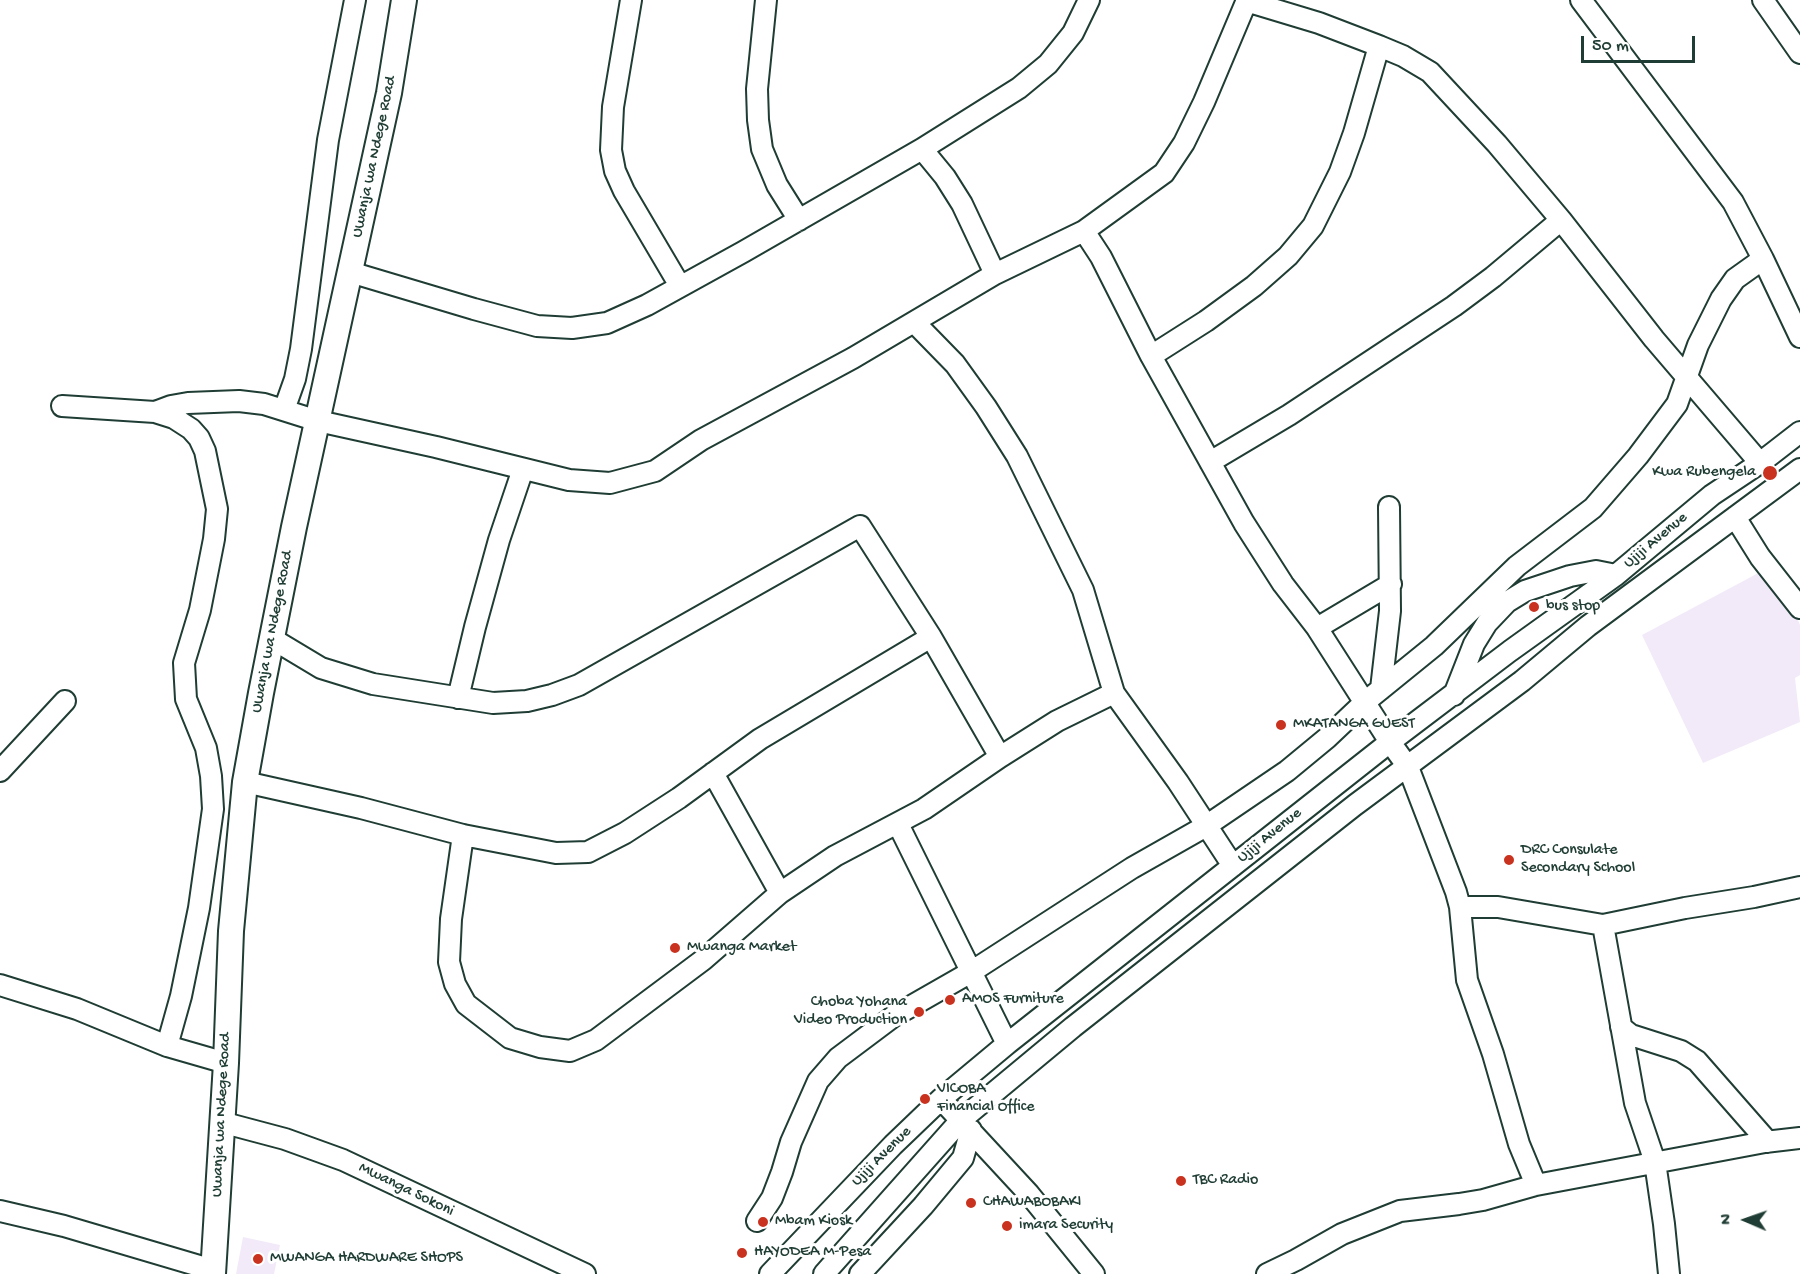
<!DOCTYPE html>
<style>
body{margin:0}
#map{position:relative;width:1800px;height:1274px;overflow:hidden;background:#fff;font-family:"Gochi Hand",sans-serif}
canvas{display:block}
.north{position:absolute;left:1716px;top:1190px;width:60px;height:60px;-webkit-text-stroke:4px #fff;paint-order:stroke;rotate:272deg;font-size:16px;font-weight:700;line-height:24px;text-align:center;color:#1f3d34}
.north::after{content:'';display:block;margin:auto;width:21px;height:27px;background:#1f3d34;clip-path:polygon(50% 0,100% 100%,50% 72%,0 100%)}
.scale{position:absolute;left:1581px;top:36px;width:114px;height:27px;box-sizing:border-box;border:3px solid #1f3d34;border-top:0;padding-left:8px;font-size:18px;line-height:21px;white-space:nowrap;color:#1f3d34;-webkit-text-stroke:4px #fff;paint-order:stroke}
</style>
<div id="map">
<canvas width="1800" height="1274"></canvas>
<div class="north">N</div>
<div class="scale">50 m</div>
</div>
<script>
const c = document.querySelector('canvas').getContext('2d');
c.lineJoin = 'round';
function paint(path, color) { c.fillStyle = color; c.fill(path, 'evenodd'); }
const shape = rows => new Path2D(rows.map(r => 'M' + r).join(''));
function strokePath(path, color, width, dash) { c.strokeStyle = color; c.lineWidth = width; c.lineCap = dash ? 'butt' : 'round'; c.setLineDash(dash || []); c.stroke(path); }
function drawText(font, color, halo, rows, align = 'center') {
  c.font = font + ' "Gochi Hand",sans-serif'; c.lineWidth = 6; c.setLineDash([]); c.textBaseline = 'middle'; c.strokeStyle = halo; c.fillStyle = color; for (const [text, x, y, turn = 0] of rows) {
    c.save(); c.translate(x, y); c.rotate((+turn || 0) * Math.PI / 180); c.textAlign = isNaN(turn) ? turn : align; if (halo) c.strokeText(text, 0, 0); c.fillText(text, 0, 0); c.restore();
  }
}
const built = shape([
 [1764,570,1793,609,1800,625,1800,675,1795,678,1800,722,1703,763,1642,635],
 [243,1237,280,1245,274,1274,236,1274]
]);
const minor = shape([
 [631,0,613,107,611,150,615,171,624,191,680,286],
 [766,0,757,89,758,120,762,149,777,185,799,220],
 [1581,0,1733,202,1763,259,1800,337],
 [1763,0,1800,53],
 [1246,1,1319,23,1379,46,1403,56,1430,72,1497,144,1561,220,1654,339,1760,463],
 [922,149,945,177,962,204,995,274],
 [1084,231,1101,257,1151,356,1244,523,1283,584,1317,628,1390,742,1408,767,1456,892,1460,907,1467,980,1493,1054,1519,1144,1536,1185],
 [350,272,474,309,537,326,572,328,607,323,647,305,743,252,922,149,1019,88,1048,64,1073,33,1089,0],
 [915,323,955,364,986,407,1017,456,1083,590,1114,693,1178,782,1233,866],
 [1151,356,1206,321,1254,286,1288,256,1313,226,1340,172,1354,133,1379,46],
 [62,406,155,412,174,418,191,429,199,438,205,451,217,509,214,539,200,610,184,663,186,699,206,748,211,776,213,809,199,908,181,996,167,1046],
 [284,410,295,379,301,349,328,140,355,0],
 [155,412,171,406,188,403,239,401,264,404,318,421,436,447,569,480,610,483,655,471,701,440,853,358,995,274,1084,231,1164,173,1184,143,1204,102,1247,0],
 [1210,462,1289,415,1454,306,1493,277,1561,220],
 [1735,517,1760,557,1800,608],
 [1317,628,1391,584],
 [271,638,321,668,373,684,493,703,527,701,552,695,579,685,860,526,931,637,1000,757],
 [1381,689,1390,611,1389,507],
 [1454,695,1474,644,1487,623,1507,602,1525,591,1570,576,1596,571,1616,575],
 [458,698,475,627,499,540,523,469],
 [0,771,65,701],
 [713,773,780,893],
 [245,782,361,808,463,835,556,853,588,852,625,833,679,798,760,739,931,637],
 [898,824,1007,1044],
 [463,835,451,919,449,962,455,984,466,1004,510,1038,540,1047,570,1051,596,1040,703,960,780,893,835,856,924,809,1000,757,1057,721,1114,693],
 [1460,907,1498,907,1603,925,1685,908,1754,897,1800,887],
 [1603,925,1635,1103,1655,1162,1664,1224,1669,1274],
 [0,985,77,1009,167,1046,226,1063],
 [1621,1027,1631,1035,1681,1051,1697,1061,1768,1142],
 [941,1099,1029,1194,1094,1274],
 [221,1122,285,1139,343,1160,585,1274],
 [0,1211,64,1226,213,1270],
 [757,1221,772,1198,782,1172,791,1142,818,1081,838,1058,894,1016,971,972,1132,868,1206,826,1287,771,1327,738,1365,702,1434,646,1517,566,1593,508,1638,456,1677,404,1698,345,1721,299,1735,279,1763,259],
 [770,1274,893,1145,941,1099,1007,1044,1390,742,1510,651,1616,575,1712,495,1760,463,1800,432],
 [824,1274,961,1120,1073,1027,1355,805,1522,681,1588,626,1800,469],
 [860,1274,923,1206,963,1158,971,1130],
 [1267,1274,1296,1260,1342,1234,1400,1211,1459,1204,1483,1200,1536,1185,1765,1142,1800,1138]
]);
const major = shape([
 [213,1274,226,1063,231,931,245,782,261,693,294,527,389,93,404,0]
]);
const markers = [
 [1770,473,8,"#c8321e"],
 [1534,607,6,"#c8321e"],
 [1281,725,6,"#c8321e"],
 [1509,860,6,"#c8321e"],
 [675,948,6,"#c8321e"],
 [950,1000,6,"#c8321e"],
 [919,1012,6,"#c8321e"],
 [925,1099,6,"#c8321e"],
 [1181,1181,6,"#c8321e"],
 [971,1203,6,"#c8321e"],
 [763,1222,6,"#c8321e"],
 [1007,1226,6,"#c8321e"],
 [742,1253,6,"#c8321e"],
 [258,1259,6,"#c8321e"]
];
const streetNames = [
 ["Uwanja wa Ndege Road",375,157,-78],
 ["Ujiji Avenue",1656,541,-40],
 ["Uwanja wa Ndege Road",273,632,-79],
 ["Ujiji Avenue",1270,836,-39],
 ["Uwanja wa Ndege Road",222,1115,-87],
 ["Ujiji Avenue",882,1157,-45],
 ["Mwanga Sokoni",406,1190,26]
];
const poiNames = [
 ["Kwa Rubengela",1756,473,"right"],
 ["bus stop",1546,607],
 ["MKATANGA GUEST",1293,725],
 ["DRC Consulate",1521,851],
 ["Secondary School",1521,869],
 ["Mwanga Market",687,948],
 ["AMOS Furniture",962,1000],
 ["Choba Yohana",907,1003,"right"],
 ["Video Production",907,1021,"right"],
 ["VICOBA",937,1090],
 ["Financial Office",937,1108],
 ["TBC Radio",1193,1181],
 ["CHAWABOBAKI",983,1203],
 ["Mbam Kiosk",775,1222],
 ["imara Security",1019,1226],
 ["HAYODEA M-Pesa",754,1253],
 ["MWANGA HARDWARE SHOPS",270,1259]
];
paint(built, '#f2eaf8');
strokePath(minor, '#1f3d34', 24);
strokePath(major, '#1f3d34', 28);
strokePath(minor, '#fff', 20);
strokePath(major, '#fff', 24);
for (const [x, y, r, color] of markers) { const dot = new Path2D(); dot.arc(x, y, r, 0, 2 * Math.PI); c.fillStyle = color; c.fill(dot); strokePath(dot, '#fff', 2); }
drawText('16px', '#1f3d34', '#fff', streetNames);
drawText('16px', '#1f3d34', '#fff', poiNames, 'left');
</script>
